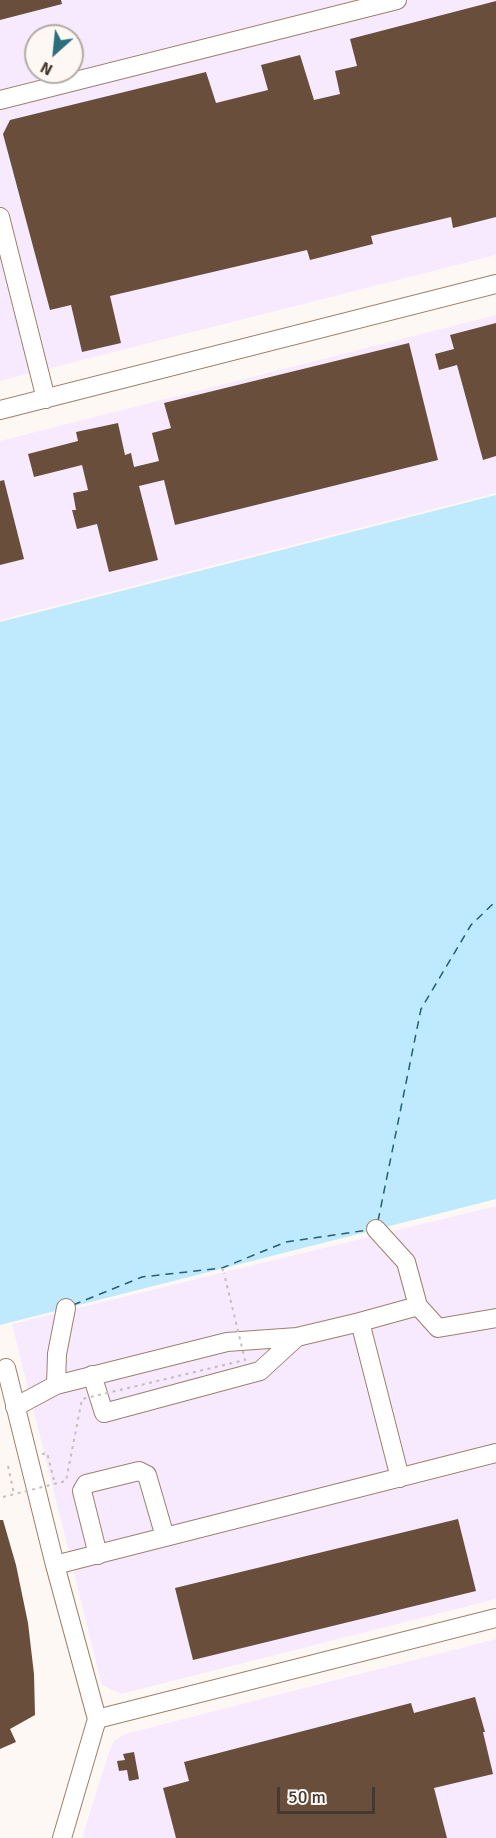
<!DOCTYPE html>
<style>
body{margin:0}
#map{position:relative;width:496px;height:1838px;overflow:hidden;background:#fef8f4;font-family:Signika,sans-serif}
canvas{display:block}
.north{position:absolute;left:24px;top:24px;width:60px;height:60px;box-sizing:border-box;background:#fef8f4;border:2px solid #b4aba5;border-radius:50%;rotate:207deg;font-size:16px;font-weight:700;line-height:24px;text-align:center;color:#44382f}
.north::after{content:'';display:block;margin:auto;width:21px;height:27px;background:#2b6f7f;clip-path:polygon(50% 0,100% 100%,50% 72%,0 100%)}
.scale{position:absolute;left:277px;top:1787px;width:98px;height:27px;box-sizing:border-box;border:3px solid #44382f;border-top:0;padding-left:8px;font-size:18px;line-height:21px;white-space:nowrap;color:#44382f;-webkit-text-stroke:4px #fef8f4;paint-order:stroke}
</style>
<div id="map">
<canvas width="496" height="1838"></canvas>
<div class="north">N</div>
<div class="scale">50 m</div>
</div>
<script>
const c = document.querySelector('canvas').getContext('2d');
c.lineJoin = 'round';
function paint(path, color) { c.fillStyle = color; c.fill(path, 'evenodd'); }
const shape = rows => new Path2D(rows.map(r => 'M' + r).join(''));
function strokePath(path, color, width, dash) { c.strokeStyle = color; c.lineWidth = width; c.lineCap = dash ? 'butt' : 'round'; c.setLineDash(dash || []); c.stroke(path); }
const industrial = shape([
 [0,0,496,0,496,255,0,381],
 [36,36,72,36,72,72,36,72],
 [496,315,496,493,0,620,0,441],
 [496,1206,496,1599,121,1694,102,1685,12,1324],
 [496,1639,496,1838,82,1838,109,1752,114,1741,125,1734]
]);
const water = shape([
 [496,495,496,1199,0,1325,0,622]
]);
const ferry = shape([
 [378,1221,421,1009,471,925,496,901],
 [73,1305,142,1277,222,1268,286,1242,368,1230]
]);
const building = shape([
 [0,0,61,0,62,4,0,20],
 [496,1,496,217,453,228,451,217,371,236,373,244,310,260,307,250,110,296,121,343,82,352,71,305,50,310,3,134,10,120,206,72,216,103,268,90,261,65,300,55,314,100,340,94,335,71,357,66,350,39],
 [496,323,496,456,483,460,457,365,439,370,435,354,454,349,450,335],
 [409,343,438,460,175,525,164,480,139,486,158,560,109,572,97,524,77,529,72,510,76,510,73,493,88,490,82,465,34,477,28,454,78,441,76,432,118,423,125,455,131,453,134,467,159,461,152,433,171,428,164,403],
 [4,480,24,559,0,565,0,481],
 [458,1519,476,1591,193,1660,175,1588],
 [0,1520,3,1520,16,1565,28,1623,34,1674,35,1715,10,1729,16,1742,0,1749],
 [475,1697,485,1732,483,1732,493,1774,434,1788,447,1838,176,1838,163,1788,189,1781,184,1762,411,1703,414,1713],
 [134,1752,139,1779,129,1781,127,1770,119,1771,117,1761,125,1760,123,1754]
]);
const path = shape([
 [222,1268,224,1273],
 [42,1454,47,1453,55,1484],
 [8,1466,14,1494]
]);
const minor = shape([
 [0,100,397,0],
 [0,217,46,399],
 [0,410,496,284],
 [376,1229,406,1262,418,1306],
 [360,1322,418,1306,438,1328,496,1318],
 [6,1368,55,1565,97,1719,62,1838],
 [92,1375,104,1413,260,1371,297,1337],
 [56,1385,227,1342,297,1337,360,1322,400,1478],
 [15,1407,56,1385,57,1354,66,1308],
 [98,1555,82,1491,86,1484,139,1471,147,1475,165,1537],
 [55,1565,496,1453],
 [97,1719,496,1618]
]);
const pathBridge = shape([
 [3,1497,66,1481,82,1399,245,1360,224,1273]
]);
paint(industrial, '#f7eafe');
paint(water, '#bfe9fc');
strokePath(ferry, '#265e74', 1.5, [8, 6]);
paint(building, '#684e3b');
strokePath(minor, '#9c806b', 20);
strokePath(path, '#c6beb9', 2, [3, 4.5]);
strokePath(minor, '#fff', 18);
strokePath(pathBridge, '#c6beb9', 2, [3, 4.5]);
</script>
